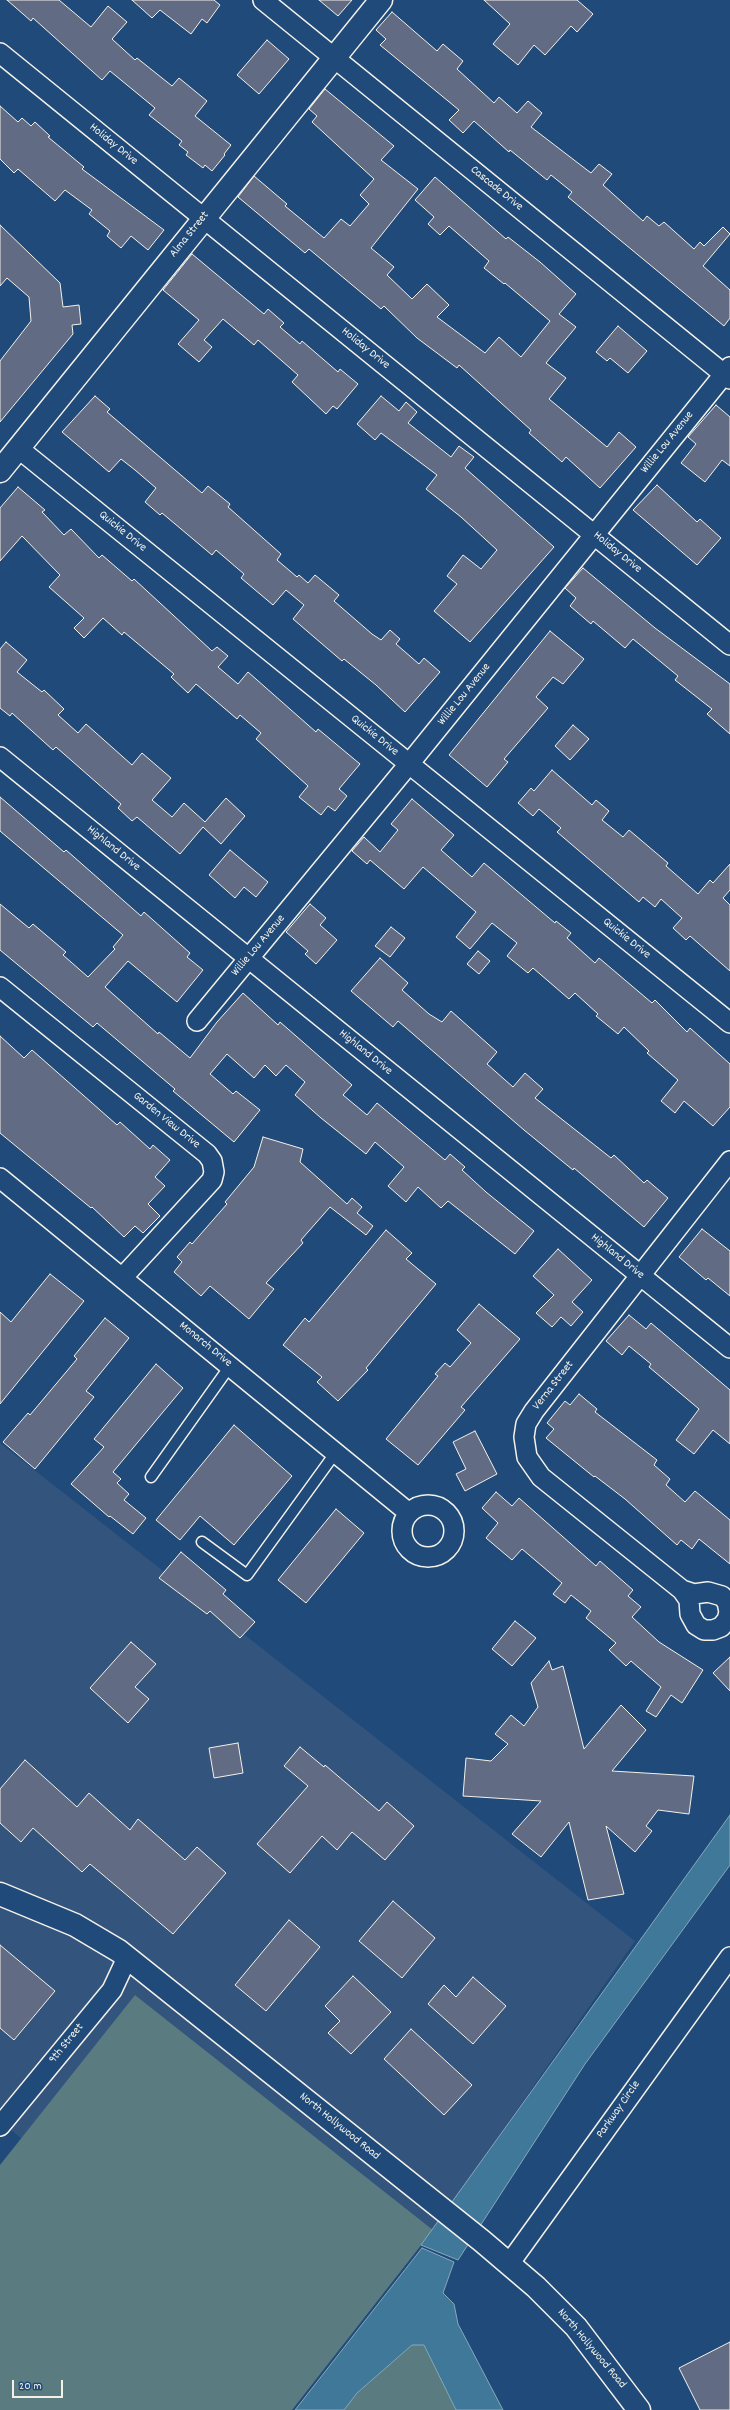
<!DOCTYPE html>
<style>
body{margin:0}
#map{position:relative;width:730px;height:2410px;overflow:hidden;background:#1f4a7a;font-family:Dekko,sans-serif}
canvas{display:block}
.scale{position:absolute;left:12px;top:2380px;width:51px;height:18px;box-sizing:border-box;border:2px solid #f4f1e8;border-top:0;padding-left:5px;font-size:12px;line-height:14px;white-space:nowrap;color:#f4f1e8;-webkit-text-stroke:3px #1f4a7a;paint-order:stroke}
</style>
<div id="map">
<canvas width="730" height="2410"></canvas>
<div class="scale">20 m</div>
</div>
<script>
const c = document.querySelector('canvas').getContext('2d');
c.lineJoin = 'round';
function paint(path, color) { c.fillStyle = color; c.fill(path, 'evenodd'); }
const shape = rows => new Path2D(rows.map(r => 'M' + r).join(''));
function strokePath(path, color, width, dash) { c.strokeStyle = color; c.lineWidth = width; c.lineCap = dash ? 'butt' : 'round'; c.setLineDash(dash || []); c.stroke(path); }
function drawText(font, color, halo, rows, align = 'center') {
  c.font = font + ' Dekko,sans-serif'; c.lineWidth = 3; c.setLineDash([]); c.textBaseline = 'middle'; c.strokeStyle = halo; c.fillStyle = color; for (const [text, x, y, turn = 0] of rows) {
    c.save(); c.translate(x, y); c.rotate((+turn || 0) * Math.PI / 180); c.textAlign = isNaN(turn) ? turn : align; if (halo) c.strokeText(text, 0, 0); c.fillText(text, 0, 0); c.restore();
  }
}
const built = shape([
 [0,1443,635,1941,433,2230,135,1995,22,2139,0,2121]
]);
const green = shape([
 [135,1995,433,2230,292,2410,0,2410,0,2165],
 [412,2345,424,2345,456,2410,344,2410,357,2393]
]);
const water = shape([
 [730,1815,730,1865,585,2064,458,2260,421,2245,730,1815],
 [422,2248,454,2262,443,2293,454,2304,458,2324,503,2410,456,2410,424,2345,412,2345,357,2393,344,2410,295,2410,422,2248]
]);
const building = shape([
 [7,0,59,0,91,27,108,6,127,22,112,39,135,60,137,58,172,86,179,78,207,101,195,116,231,145,224,154,225,155,212,171,205,165,203,168,186,155,188,152,179,145,182,141,149,115,155,108,110,71,102,80,33,18,31,21,7,0],
 [132,0,214,0,220,5,207,23,202,19,191,34,160,10,152,18,132,0],
 [319,0,352,0,338,16,319,0],
 [484,0,577,0,593,14,577,32,571,26,545,55,534,45,518,65,493,44,510,24,484,0],
 [392,12,437,51,443,44,463,61,457,69,494,103,499,97,517,113,528,101,542,113,531,127,591,173,599,164,612,174,603,185,643,221,647,216,659,226,664,222,694,249,700,242,704,246,723,227,730,234,703,266,730,290,730,318,724,326,568,197,572,192,551,175,547,180,510,150,509,152,474,121,463,133,449,120,459,110,380,45,386,39,376,30,392,12],
 [267,40,289,59,259,94,237,75,267,40],
 [325,89,394,146,381,160,418,189,371,248,394,267,387,275,412,299,427,284,449,305,437,317,485,353,499,337,521,357,550,321,505,283,504,284,484,268,489,261,449,226,440,235,428,224,434,217,415,200,435,177,506,239,508,237,540,262,576,294,559,314,576,327,546,363,566,378,549,399,607,447,619,432,636,447,600,488,566,457,562,462,529,433,531,430,459,365,457,368,417,338,384,306,381,309,309,249,305,253,238,197,254,176,287,204,285,206,324,238,341,219,350,226,369,204,360,195,374,179,312,122,317,116,309,109,325,89],
 [0,106,18,122,22,118,31,126,35,122,50,136,48,137,84,167,82,169,164,230,148,250,131,236,121,248,107,236,110,231,89,214,92,210,65,190,55,201,18,169,14,173,0,159,0,106],
 [0,225,60,283,63,307,79,305,81,324,72,325,73,334,0,422,0,361,31,321,29,297,7,278,0,286,0,225],
 [192,254,264,314,268,309,284,323,280,327,300,344,302,341,338,372,340,369,358,384,337,409,333,406,326,414,292,382,298,375,258,340,254,345,223,319,204,340,212,347,199,362,178,344,199,320,163,290,192,254],
 [618,326,647,351,628,373,610,358,607,361,596,352,618,326],
 [95,396,110,409,107,412,202,493,208,486,230,504,228,507,281,554,277,560,297,577,299,575,308,583,315,575,339,595,334,601,372,634,381,640,390,630,400,639,396,644,419,664,424,658,440,672,405,712,376,685,344,659,342,661,293,619,304,605,286,590,273,605,241,578,244,574,216,550,212,555,162,513,160,515,145,502,156,488,135,470,121,459,109,472,62,432,95,396],
 [381,396,399,411,406,402,417,412,408,423,451,457,459,446,474,457,465,468,554,547,470,642,434,611,457,584,447,576,463,555,481,569,497,550,461,517,426,489,437,475,381,433,375,440,357,424,381,396],
 [716,405,730,417,730,466,722,460,705,482,681,463,696,444,688,437,716,405],
 [657,485,697,522,700,519,721,538,697,565,633,510,657,485],
 [18,487,45,510,42,512,64,535,71,529,99,558,102,555,132,581,134,579,212,651,217,647,228,656,218,667,238,684,248,672,316,732,318,729,360,764,339,789,347,796,335,811,328,806,321,815,299,797,308,786,256,739,261,733,240,715,237,719,196,684,188,693,171,677,174,674,124,632,122,635,103,618,84,638,74,628,84,618,49,587,60,575,22,536,0,561,0,508,18,487],
 [583,568,655,628,730,684,730,734,707,714,712,709,675,680,678,676,633,639,625,648,593,621,591,624,570,606,576,598,565,588,583,568],
 [550,631,584,659,563,684,553,677,536,697,548,708,504,759,508,762,487,787,449,755,550,631],
 [6,642,27,660,17,672,42,692,44,690,64,709,58,715,78,733,86,724,132,765,142,753,171,778,152,800,172,817,184,803,205,822,226,798,245,816,221,844,203,827,180,854,137,817,132,821,118,808,121,804,56,747,53,750,12,713,10,716,0,708,0,649,6,642],
 [573,725,589,739,570,760,555,746,573,725],
 [552,770,592,805,596,800,609,811,602,820,623,837,629,830,668,863,666,866,698,894,710,880,713,883,730,864,730,890,723,898,730,905,730,971,690,936,686,940,673,928,682,918,661,899,655,907,643,897,639,902,557,832,561,828,539,809,533,816,518,803,531,788,534,791,552,770],
 [0,797,64,852,66,850,141,916,144,912,190,953,187,957,203,970,177,1002,128,961,105,987,158,1034,159,1032,190,1058,217,1022,243,993,278,1025,280,1022,352,1085,343,1095,367,1115,377,1103,445,1160,450,1154,465,1167,462,1170,486,1192,534,1231,515,1254,448,1201,441,1208,418,1187,406,1202,388,1186,404,1167,375,1142,366,1154,321,1118,295,1095,305,1082,286,1065,276,1076,265,1065,254,1078,227,1054,210,1074,233,1094,236,1091,260,1110,234,1142,173,1091,175,1089,97,1023,93,1027,0,950,0,904,29,928,33,924,66,952,63,955,88,977,115,949,113,947,123,935,0,831,0,797],
 [412,799,454,835,441,850,472,877,484,863,555,923,556,921,571,933,567,938,595,963,599,958,652,1003,655,1000,687,1032,690,1028,730,1064,730,1107,713,1126,684,1101,675,1113,661,1101,678,1080,647,1053,649,1051,624,1027,618,1034,596,1016,598,1014,575,993,569,999,533,968,528,973,507,956,517,943,492,923,470,949,456,937,476,912,423,867,404,889,370,860,367,864,352,851,364,837,380,852,398,830,391,824,412,799],
 [230,850,268,882,256,897,244,887,235,898,209,875,230,850],
 [310,904,326,918,320,925,337,940,316,964,305,954,308,951,286,932,310,904],
 [391,927,405,938,390,957,375,946,391,927],
 [478,951,490,961,479,974,467,964,478,951],
 [380,958,408,983,402,990,429,1014,442,1022,451,1011,497,1052,487,1064,513,1087,525,1073,543,1089,535,1098,611,1158,614,1155,644,1183,647,1180,668,1198,644,1227,574,1168,573,1170,524,1130,398,1021,393,1027,351,991,380,958],
 [0,1036,24,1058,32,1050,117,1125,120,1122,150,1149,153,1145,170,1160,155,1177,165,1186,148,1204,160,1216,143,1233,135,1226,124,1237,92,1207,91,1208,0,1133,0,1036],
 [263,1137,303,1149,300,1162,347,1204,352,1198,362,1207,357,1213,373,1226,366,1235,330,1207,301,1240,303,1243,266,1283,274,1289,249,1319,210,1286,201,1296,174,1272,182,1262,177,1257,190,1242,192,1244,227,1204,225,1202,254,1167,263,1137],
 [702,1229,730,1251,730,1296,708,1278,706,1280,679,1257,702,1229],
 [386,1230,412,1253,406,1259,436,1284,366,1368,368,1370,338,1401,317,1382,322,1377,283,1345,305,1318,309,1322,386,1230],
 [558,1249,592,1280,572,1302,583,1312,571,1326,561,1317,552,1327,536,1313,554,1295,533,1276,558,1249],
 [50,1274,84,1301,0,1404,0,1312,11,1322,50,1274],
 [479,1304,520,1339,461,1407,465,1410,418,1465,386,1439,438,1376,435,1374,445,1363,450,1367,471,1343,457,1330,479,1304],
 [629,1315,646,1329,651,1323,730,1390,730,1444,713,1430,694,1454,676,1440,699,1409,649,1367,651,1364,629,1346,622,1355,606,1341,629,1315],
 [105,1318,129,1338,86,1391,94,1397,35,1469,3,1442,28,1413,30,1415,77,1359,74,1356,105,1318],
 [156,1364,183,1388,113,1472,121,1479,117,1483,129,1494,124,1500,146,1518,133,1534,110,1516,109,1517,71,1484,104,1447,94,1439,156,1364],
 [579,1394,597,1409,595,1412,657,1460,654,1465,670,1479,666,1485,685,1502,695,1491,730,1520,730,1564,699,1539,692,1549,681,1540,677,1545,625,1499,595,1476,594,1477,546,1438,554,1429,547,1423,565,1401,570,1405,579,1394],
 [234,1425,292,1476,234,1545,200,1516,180,1540,156,1520,234,1425],
 [475,1431,497,1474,465,1491,456,1474,466,1469,453,1442,475,1431],
 [496,1492,512,1506,519,1498,596,1566,600,1561,633,1590,628,1596,641,1607,632,1617,659,1642,703,1670,682,1703,671,1695,656,1717,646,1711,661,1687,631,1661,626,1666,609,1650,616,1643,586,1618,591,1611,571,1595,565,1603,553,1594,562,1583,522,1549,512,1560,486,1538,498,1523,482,1508,496,1492],
 [336,1509,364,1533,306,1603,278,1580,336,1509],
 [181,1552,226,1590,223,1594,255,1622,240,1638,210,1611,207,1614,159,1578,181,1552],
 [515,1621,536,1638,512,1666,492,1649,515,1621],
 [131,1642,156,1664,135,1687,149,1699,128,1723,90,1688,131,1642],
 [730,1657,730,1691,713,1673,730,1657],
 [549,1661,552,1670,563,1666,584,1749,621,1705,646,1730,612,1771,694,1776,689,1814,658,1810,646,1826,652,1831,635,1852,606,1826,624,1894,588,1900,569,1822,541,1857,512,1834,541,1801,463,1796,466,1758,491,1761,508,1744,495,1734,511,1715,524,1726,538,1707,531,1683,549,1661],
 [238,1743,243,1773,214,1778,209,1748,238,1743],
 [300,1747,324,1767,325,1765,379,1811,387,1802,414,1826,385,1860,352,1832,337,1850,322,1836,290,1873,257,1844,308,1786,284,1766,300,1747],
 [25,1760,77,1807,89,1793,130,1830,138,1819,185,1860,197,1847,226,1873,173,1934,90,1864,82,1872,33,1828,21,1842,0,1823,0,1789,25,1760],
 [393,1901,435,1938,402,1978,359,1941,393,1901],
 [289,1920,320,1947,266,2011,235,1985,289,1920],
 [0,1945,55,1991,14,2040,0,2028,0,1945],
 [353,1976,391,2012,351,2054,328,2033,340,2021,325,2006,353,1976],
 [473,1977,506,2006,473,2044,428,2004,444,1985,456,1997,473,1977],
 [411,2029,472,2085,444,2115,384,2059,411,2029],
 [730,2342,730,2410,700,2410,679,2368,730,2342]
]);
const lane = shape([
 [151,1477,230,1366],
 [202,1542,247,1575,336,1452]
]);
const street = shape([
 [263,0,730,379],
 [0,53,730,645],
 [18,448,730,1023],
 [0,757,730,1348],
 [0,987,207,1154,212,1161,214,1172,212,1180,122,1278],
 [197,1021,409,764,730,367],
 [0,1178,409,1513],
 '402 1531a26 26 0 1 1 52 0a26 26 0 1 1-52 0Z',
 [682,1590,541,1477,527,1457,524,1437,526,1424,534,1411,730,1161],
 [682,1590,694,1594,708,1592,722,1596,727,1602,729,1612,727,1620,721,1627,713,1630,704,1630,696,1625,690,1614,689,1600,682,1590],
 [0,2126,112,1990,127,1958],
 [509,2264,730,1957]
]);
const secondary = shape([
 [0,471,381,0],
 [0,1894,75,1925,119,1951,482,2241,536,2287,576,2327,639,2410]
]);
const streetNames = [
 ["Holiday Drive",113,145,39],
 ["Cascade Drive",496,189,39],
 ["Alma Street",190,235,-51],
 ["Holiday Drive",365,349,39],
 ["Willie Lou Avenue",668,443,-51],
 ["Quickie Drive",122,532,39],
 ["Holiday Drive",617,553,39],
 ["Willie Lou Avenue",465,695,-51],
 ["Quickie Drive",374,736,39],
 ["Highland Drive",113,849,39],
 ["Quickie Drive",626,939,39],
 ["Willie Lou Avenue",259,946,-50],
 ["Highland Drive",365,1053,39],
 ["Garden View Drive",166,1121,39],
 ["Highland Drive",617,1257,39],
 ["Monarch Drive",205,1345,39],
 ["Verna Street",554,1386,-52],
 ["9th Street",67,2044,-51],
 ["Parkway Circle",619,2110,-55],
 ["North Hollywood Road",339,2127,39],
 ["North Hollywood Road",591,2349,50]
];
paint(built, '#33547d');
paint(green, '#5a7c80');
paint(water, '#407899');
strokePath(water, '#88a8b9', 1);
paint(building, '#626b84');
strokePath(building, '#f4f1e8', 1);
strokePath(lane, '#f4f1e8', 13);
strokePath(street, '#f4f1e8', 22);
strokePath(secondary, '#f4f1e8', 25);
strokePath(lane, '#1f4a7a', 10);
strokePath(street, '#1f4a7a', 19);
strokePath(secondary, '#1f4a7a', 22);
drawText('12px', '#f4f1e8', '#1f4a7a', streetNames);
</script>
